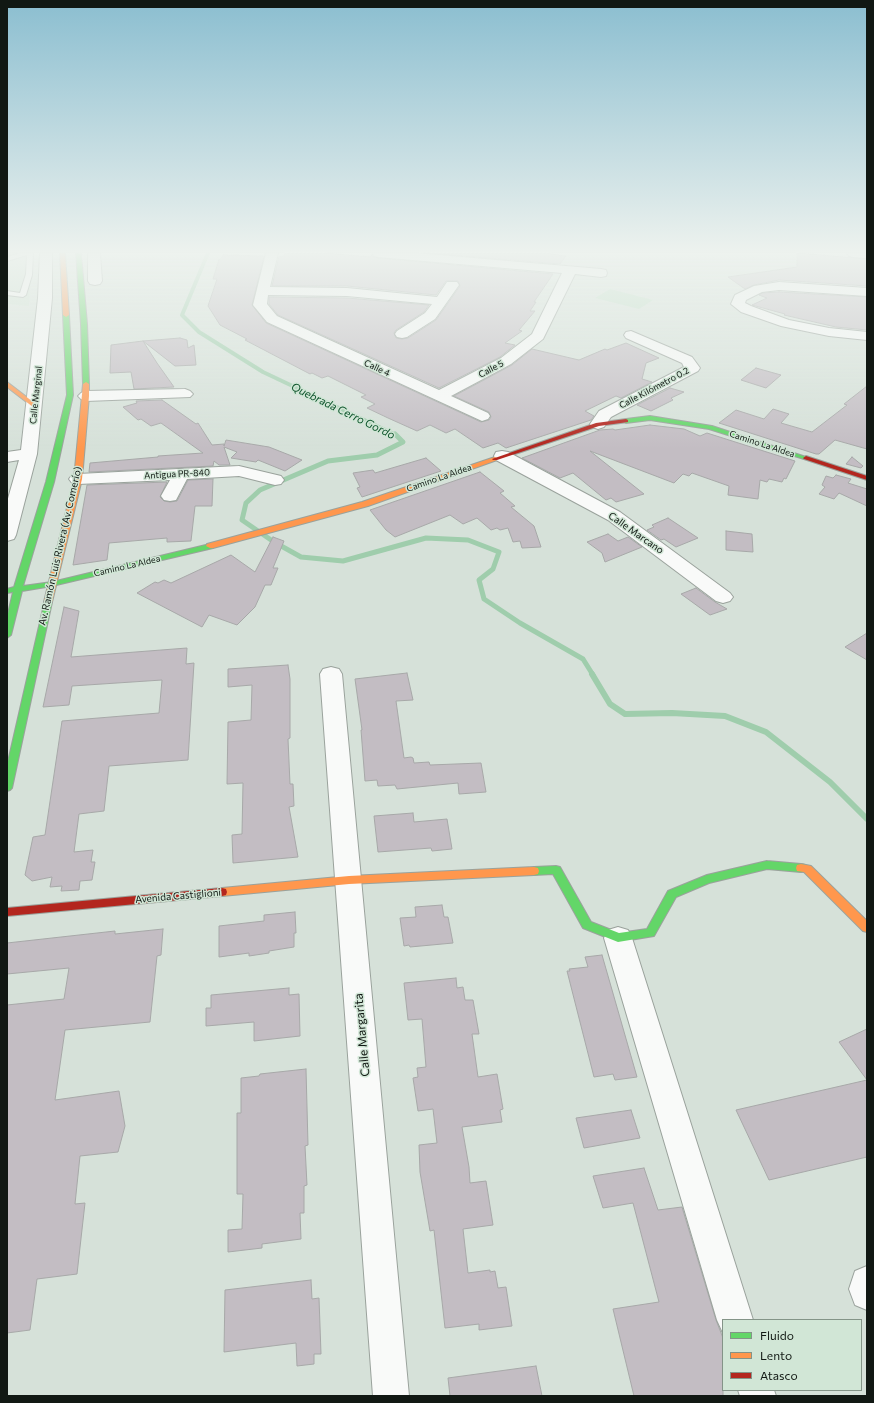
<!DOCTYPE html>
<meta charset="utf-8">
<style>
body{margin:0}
#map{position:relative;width:874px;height:1403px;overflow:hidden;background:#d6e1d9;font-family:Commissioner,sans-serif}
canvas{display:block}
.frame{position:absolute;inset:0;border:8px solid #111813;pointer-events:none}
.legend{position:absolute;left:722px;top:1319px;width:140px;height:72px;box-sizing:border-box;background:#d1e6d6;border:1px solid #849488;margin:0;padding:5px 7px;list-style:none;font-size:12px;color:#111813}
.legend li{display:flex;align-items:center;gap:8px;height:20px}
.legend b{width:20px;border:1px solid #849488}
</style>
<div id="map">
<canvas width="874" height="1403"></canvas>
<div class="frame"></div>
<ul class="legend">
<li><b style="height:5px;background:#63d668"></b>Fluido</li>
<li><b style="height:5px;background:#ff974d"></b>Lento</li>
<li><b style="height:5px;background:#b3261e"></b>Atasco</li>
</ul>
</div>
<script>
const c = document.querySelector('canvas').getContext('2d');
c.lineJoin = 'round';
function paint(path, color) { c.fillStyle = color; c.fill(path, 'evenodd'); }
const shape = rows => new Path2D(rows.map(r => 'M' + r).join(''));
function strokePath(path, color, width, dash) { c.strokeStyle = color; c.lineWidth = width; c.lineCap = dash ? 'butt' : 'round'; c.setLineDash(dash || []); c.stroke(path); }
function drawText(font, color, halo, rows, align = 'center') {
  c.font = font + ' Commissioner,sans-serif'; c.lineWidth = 3; c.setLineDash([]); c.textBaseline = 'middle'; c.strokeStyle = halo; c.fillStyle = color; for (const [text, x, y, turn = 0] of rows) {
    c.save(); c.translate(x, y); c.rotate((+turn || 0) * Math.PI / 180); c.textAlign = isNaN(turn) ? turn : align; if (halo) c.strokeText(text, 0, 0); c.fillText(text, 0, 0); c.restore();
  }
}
const built = shape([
 [7,253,32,253,29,306,7,304]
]);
const green = shape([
 [610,289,653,300,639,309,595,298]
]);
const streamFar2 = shape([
 [208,253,182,315,199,332,263,372,396,435]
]);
const streamFar1 = shape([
 [395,434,403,442,377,455,328,461,260,490,246,503,242,520,274,542,301,557,343,561,426,538,468,540,499,552,493,569,479,580,484,599,520,623,583,659,593,675]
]);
const stream = shape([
 [592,674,610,704,625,714,672,713,725,716,766,732,830,782,867,819]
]);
const building = shape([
 [285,253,325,253,371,257,371,255,374,257,378,258,553,274,534,302,536,302,530,311,535,311,519,330,522,331,505,343,515,345,500,357,439,388,278,315,269,304,269,297,347,298,429,305,424,312,396,330,394,333,396,338,402,339,408,338,436,320,460,286,458,281,446,281,436,295,347,286,272,286,279,256,284,256,285,253],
 [427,253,551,253,551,254,566,256,560,264,427,253],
 [797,253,867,259,867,286,779,280,754,285,745,289,728,277,797,267,797,253],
 [223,255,264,256,252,305,266,323,481,422,489,420,491,417,489,412,454,396,512,365,532,349,579,360,605,349,607,350,626,343,659,358,646,363,642,379,652,382,621,398,616,396,585,411,594,416,591,420,506,448,498,443,483,448,455,429,446,433,430,425,417,431,388,418,367,408,375,404,361,397,366,395,328,376,322,378,312,373,310,374,245,340,247,339,220,325,208,306,217,279,213,279,219,259,221,259,223,255],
 [779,292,867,297,867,330,836,327,784,315,785,314,752,305,767,298,759,295,762,293,779,292],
 [180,338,187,340,188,348,194,345,196,365,175,366,143,341,180,338],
 [143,341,157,363,174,387,134,389,131,372,110,373,111,345,143,341],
 [756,368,781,375,766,388,741,380,756,368],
 [867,386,867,449,835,440,819,454,816,454,719,423,736,410,764,419,773,409,789,414,781,423,812,432,847,405,844,404,867,386],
 [670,388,684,392,671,398,673,400,651,411,637,405,670,388],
 [162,400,196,424,198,423,212,445,224,444,224,446,226,440,269,447,302,460,285,471,258,460,256,462,231,458,237,452,224,447,230,465,219,465,214,461,213,466,89,472,90,463,158,457,158,456,203,453,161,423,151,426,141,419,138,420,123,407,137,403,136,401,162,400],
 [650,425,684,429,700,436,707,433,795,461,786,479,784,478,782,482,769,479,767,482,760,480,758,499,728,495,729,486,692,473,689,476,683,474,674,483,590,451,644,494,616,502,611,498,606,500,573,473,560,478,522,458,600,430,613,429,615,430,650,425],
 [852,457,863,466,861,468,846,464,852,457],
 [426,458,441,471,362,497,357,488,360,487,353,473,373,470,375,473,426,458],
 [480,472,504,491,500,493,515,506,511,507,534,526,541,547,522,548,520,541,513,542,508,528,500,530,497,528,491,530,477,518,463,524,450,515,395,537,386,530,370,510,480,472],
 [836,475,851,479,848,483,867,489,867,506,839,493,834,499,819,494,825,487,822,485,826,476,833,478,836,475],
 [213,479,212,506,195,506,191,541,167,542,167,538,109,543,107,560,73,565,87,485,167,482,160,497,164,501,170,502,177,501,188,480,213,479],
 [668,518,698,538,676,547,664,539,661,540,647,530,654,527,652,525,668,518],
 [726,531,752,534,753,552,726,550,726,531],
 [608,534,618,541,628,537,642,547,605,562,602,553,587,542,608,534],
 [273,537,284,541,273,568,278,568,271,585,265,585,255,607,237,625,209,615,202,627,137,593,155,582,158,583,164,580,171,583,231,555,255,572,273,537],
 [696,588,715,602,727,609,710,615,681,594,696,588],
 [64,607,79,611,71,657,187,648,186,664,194,663,188,760,109,766,104,811,79,814,74,852,93,850,91,862,95,862,92,880,80,881,79,890,61,891,62,886,50,887,52,877,32,881,25,875,33,837,45,835,62,721,159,713,162,680,72,686,69,705,43,707,64,607],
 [867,633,867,660,845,647,867,633],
 [288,665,290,679,290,738,288,739,290,784,293,784,294,806,289,807,298,857,233,863,232,835,242,834,243,783,227,784,228,722,251,720,252,685,228,687,228,669,288,665],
 [407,673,413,700,396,701,404,758,411,757,413,758,414,763,429,762,430,765,481,763,486,792,459,794,458,783,397,789,395,785,378,786,377,780,365,781,361,730,362,730,355,679,407,673],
 [413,813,414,822,447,819,452,849,432,851,431,848,378,852,374,816,413,813],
 [442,905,444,917,448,917,453,943,410,947,409,945,404,946,400,918,416,917,415,907,442,905],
 [295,912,296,933,294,933,294,947,269,951,269,953,249,956,249,953,219,957,219,926,264,921,264,915,295,912],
 [163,929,161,955,157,956,150,1022,65,1030,55,1100,119,1091,125,1126,118,1152,80,1156,75,1204,85,1203,77,1274,37,1279,30,1330,7,1333,7,1005,64,999,69,968,7,974,7,943,115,931,115,934,163,929],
 [602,955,637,1077,615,1080,613,1074,594,1077,567,971,570,971,569,969,588,967,585,957,602,955],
 [456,978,457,988,463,987,465,1000,473,1000,479,1034,472,1034,478,1077,497,1074,503,1109,500,1110,502,1122,462,1127,469,1167,470,1183,486,1181,493,1225,463,1229,468,1273,490,1270,490,1272,495,1271,498,1288,506,1287,512,1326,479,1330,479,1324,445,1328,434,1230,430,1231,420,1172,419,1145,437,1143,433,1109,418,1111,413,1078,418,1077,417,1068,426,1067,422,1019,408,1020,404,983,456,978],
 [289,988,289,995,299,994,300,1036,254,1041,254,1022,206,1026,206,1008,211,1008,211,995,289,988],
 [867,1029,867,1080,839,1042,867,1029],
 [306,1069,308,1145,305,1146,307,1185,304,1186,304,1213,300,1213,301,1239,262,1244,262,1248,228,1252,228,1230,242,1229,243,1194,237,1194,237,1113,241,1113,241,1078,259,1076,260,1074,306,1069],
 [867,1080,867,1157,769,1180,736,1110,867,1080],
 [631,1110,640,1138,584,1148,576,1118,631,1110],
 [644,1168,658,1210,682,1207,716,1320,723,1338,723,1396,634,1396,613,1309,659,1302,633,1203,603,1208,593,1176,644,1168],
 [311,1280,312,1299,319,1298,321,1354,314,1354,314,1364,297,1366,296,1343,224,1352,225,1290,311,1280],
 [536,1366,542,1396,450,1396,448,1378,536,1366]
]);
const lane = shape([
 [21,253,33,253,32,275,26,295,23,297,7,295,7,291,20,293,26,274,27,255,7,261,7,257,21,253]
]);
const street = shape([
 [40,253,52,253,52,298,37,454,16,535,14,539,7,541,7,502,19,460,7,462,7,452,21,450,38,298,40,253],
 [88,253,100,253,102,281,100,284,95,285,90,284,88,281,88,253],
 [266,253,278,253,270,287,347,288,437,297,447,282,457,282,459,285,435,319,407,337,402,338,397,337,395,334,397,331,425,313,432,304,347,296,268,295,267,304,277,316,439,390,501,358,532,334,562,273,378,257,374,256,372,253,415,253,601,269,606,270,607,273,606,276,601,277,575,274,543,339,511,364,451,396,488,413,490,416,488,419,482,421,267,322,253,305,266,253],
 [847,253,867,253,867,258,853,257,849,256,847,253],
 [779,282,867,288,867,296,779,290,762,292,746,300,745,303,751,306,789,320,829,328,867,332,867,340,829,336,781,326,741,312,731,304,735,295,754,286,779,282],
 [631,331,692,357,700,368,698,371,611,417,604,427,598,429,592,427,590,424,599,411,684,367,682,363,626,338,624,335,626,332,631,331],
 [185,389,190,391,193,394,190,397,86,401,81,399,78,396,81,393,86,391,185,389],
 [502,451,508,452,620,512,730,593,733,597,730,601,723,603,716,601,608,520,496,460,494,456,496,452,502,451],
 [239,466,281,476,284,480,281,484,275,485,239,476,187,479,176,500,170,501,164,500,161,496,170,480,78,484,72,483,69,479,72,475,78,474,239,466],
 [331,667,339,669,342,674,409,1396,373,1396,320,674,323,669,331,667],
 [618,927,628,930,632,938,753,1320,723,1320,723,1333,717,1320,604,938,608,930,618,927],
 [867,1266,867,1310,855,1305,849,1289,855,1271,867,1266],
 [738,1390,774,1390,776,1396,740,1396,738,1390]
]);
const fast = shape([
 [76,253,81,253,87,324,89,384,86,386,83,384,81,324,76,253],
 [66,313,69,315,73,395,54,482,23,586,52,582,210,544,214,546,213,548,52,586,22,591,11,635,7,638,7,618,13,592,7,593,7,589,14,587,46,482,67,395,63,315,66,313],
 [650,416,712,426,809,458,808,459,804,459,709,429,650,420,626,423,623,421,626,419,650,416],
 [45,600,48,600,52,602,12,788,10,790,7,791,7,766,45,600],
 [767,861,801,864,805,865,806,868,805,871,801,872,767,869,709,883,676,897,654,936,618,942,583,928,553,874,534,875,530,874,529,871,530,868,534,867,556,866,560,867,591,922,619,933,647,929,668,891,707,875,767,861]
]);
const slow = shape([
 [60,253,65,253,69,315,66,317,63,315,60,253],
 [7,382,37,405,37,407,33,407,7,387,7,382],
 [86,382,89,384,89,396,82,479,52,602,48,604,44,602,74,479,83,384,86,382],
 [495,457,497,458,497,460,368,506,213,548,210,548,206,546,207,544,362,502,495,457],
 [801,864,811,866,867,921,867,932,863,931,804,872,797,871,796,868,797,865,801,864],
 [534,867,538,868,539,871,538,874,534,875,349,884,222,896,218,895,217,892,218,889,222,888,349,876,534,867]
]);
const jam = shape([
 [626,419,628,420,628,422,599,426,497,460,493,460,492,459,596,423,626,419],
 [806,456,867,476,867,480,804,459,803,458,806,456],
 [222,888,226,889,227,892,226,895,222,896,7,916,7,908,222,888]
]);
const farStreetnames = [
 ["Calle 4",377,368,25],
 ["Calle 5",491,369,-28],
 ["Calle Kilómetro 0.2",654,388,-28],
 ["Calle Marginal",36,395,-84],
 ["Camino La Aldea",762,444,18],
 ["Antigua PR-840",177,474,-3],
 ["Camino La Aldea",439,478,-19],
 ["Camino La Aldea",127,566,-13]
];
const streetNames = [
 ["Calle Marcano",636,533,35],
 ["Av. Ramón Luis Rivera (Av. Comerío)",60,546,-77],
 ["Avenida Castiglioni",178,896,-5]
];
const waterNames = [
 ["Quebrada Cerro Gordo",343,411,26]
];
const nearStreetnames = [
 ["Calle Margarita",362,1035,-95]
];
paint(built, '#cce0d0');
paint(green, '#c0dec7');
strokePath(streamFar2, '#9fcdac', 4);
strokePath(streamFar1, '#9fcdac', 5);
strokePath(stream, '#9fcdac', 6);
paint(building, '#c3bdc3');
strokePath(building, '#a7a8a8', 1);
strokePath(lane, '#9aa29c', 2);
strokePath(street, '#9aa29c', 2);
strokePath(fast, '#9aa29c', 2);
strokePath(slow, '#9aa29c', 2);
strokePath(jam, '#9aa29c', 2);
paint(lane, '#f9faf9');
paint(street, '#f9faf9');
paint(fast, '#63d668');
paint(slow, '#ff974d');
paint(jam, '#b3261e');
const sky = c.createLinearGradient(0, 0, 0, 449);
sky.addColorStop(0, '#8bbed0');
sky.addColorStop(0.56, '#edf2ee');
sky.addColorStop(1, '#edf2ee00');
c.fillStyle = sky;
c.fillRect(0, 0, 874, 449);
drawText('9px', '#111813', '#d1e6d6', farStreetnames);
drawText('10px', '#111813', '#d1e6d6', streetNames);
drawText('italic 11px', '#0c532a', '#d1e6d6', waterNames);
drawText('12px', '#111813', '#d1e6d6', nearStreetnames);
</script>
